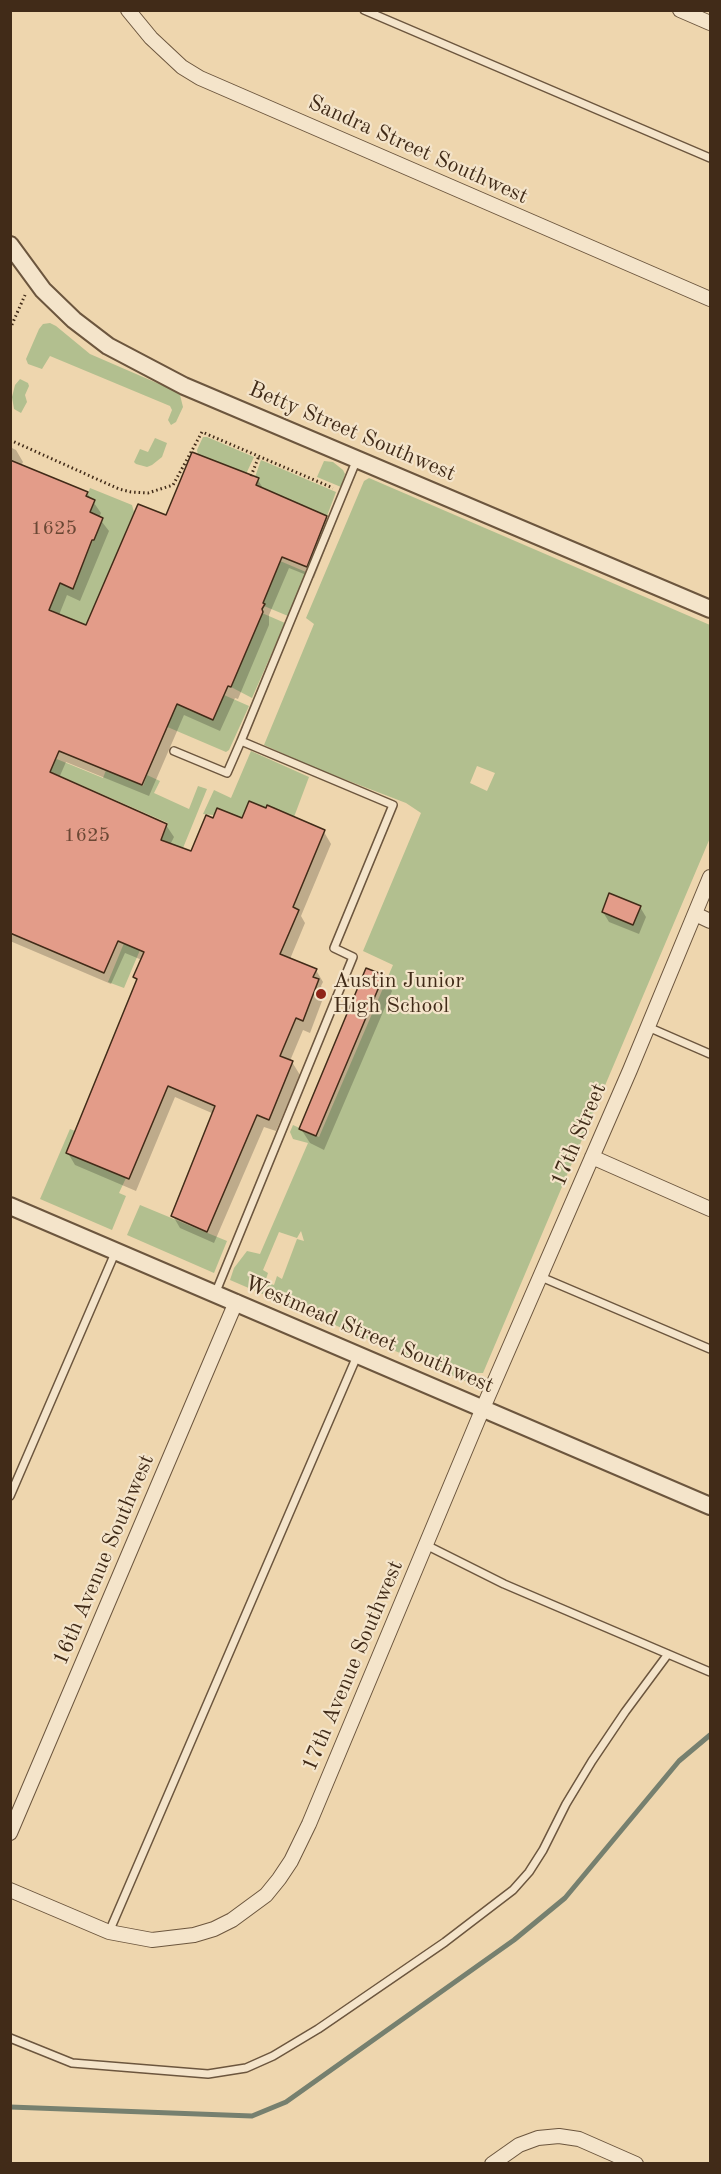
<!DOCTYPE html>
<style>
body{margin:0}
#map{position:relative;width:721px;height:2174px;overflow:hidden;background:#eed6ae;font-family:"Old Standard TT",serif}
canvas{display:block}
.frame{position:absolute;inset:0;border:12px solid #412b18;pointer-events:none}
</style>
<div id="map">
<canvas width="721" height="2174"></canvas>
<div class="frame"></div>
</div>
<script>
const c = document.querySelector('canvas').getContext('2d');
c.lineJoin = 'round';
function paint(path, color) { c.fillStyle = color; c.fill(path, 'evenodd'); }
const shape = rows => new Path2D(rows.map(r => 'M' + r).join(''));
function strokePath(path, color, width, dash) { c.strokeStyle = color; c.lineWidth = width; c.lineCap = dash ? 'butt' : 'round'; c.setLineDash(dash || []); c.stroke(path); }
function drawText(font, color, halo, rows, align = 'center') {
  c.font = font + ' "Old Standard TT",serif'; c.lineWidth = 4.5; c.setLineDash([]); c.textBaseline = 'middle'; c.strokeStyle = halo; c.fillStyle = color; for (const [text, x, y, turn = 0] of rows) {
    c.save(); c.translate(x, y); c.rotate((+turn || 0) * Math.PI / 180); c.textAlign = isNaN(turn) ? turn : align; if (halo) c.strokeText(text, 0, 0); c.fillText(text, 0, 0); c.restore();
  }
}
const green = shape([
 [50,323,56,326,90,354,173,390,180,395,183,407,176,422,171,425,168,420,172,410,170,406,50,356,42,369,28,364,26,359,39,329,43,324],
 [20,379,28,383,29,386,25,395,27,402,21,413,14,409,12,397,15,385],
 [203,437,207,437,254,457,246,474,198,455,197,450],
 [155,438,167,443,162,457,152,465,147,467,136,464,134,462,140,449,148,452],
 [261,460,336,492,327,516,256,485,259,479,255,477],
 [324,461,333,462,343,470,345,474,341,487,317,477],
 [369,478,710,625,710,838,483,1373,476,1373,472,1384,230,1280,234,1268,247,1251,260,1254,308,1143,293,1139,290,1132,293,1125,319,1137,393,965,363,951,421,813,406,803,315,768,264,745,314,624,306,618,364,481],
 [477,766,495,773,487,791,470,783],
 [301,1231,304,1241,297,1239,282,1279,277,1276,274,1285,265,1282,268,1273,263,1270,279,1232,297,1238],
 [90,488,132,505,134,512,86,625,11,593,60,583,73,589,102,518,90,512,87,496],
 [252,549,306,572,288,616,264,606,263,603,276,572,248,559],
 [262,613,285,623,252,698,231,687],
 [85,665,213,719,224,695,249,706,229,750,226,752,130,711],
 [251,751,309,777,294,817,267,805,266,808,249,801,242,818,203,814,214,790,231,798],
 [47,755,103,778,106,770,143,786,147,775,160,781,154,793,189,809,198,786,207,789,183,848,159,847,168,823,42,768],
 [124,943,140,950,124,988,108,982],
 [70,1129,75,1131,67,1153,126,1178,119,1193,126,1196,112,1230,40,1199],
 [140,1205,227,1241,214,1273,127,1235]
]);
const shadow = shape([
 [10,447,16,450,23,462,21,466,87,493,101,513,99,518,109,531,80,601,67,595,59,615,86,627,167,517,258,480,264,490,326,517,333,530,314,578,289,568,269,615,269,625,238,699,235,698,220,731,184,715,149,796,66,762,59,778,166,825,174,837,170,845,192,853,214,820,243,820,324,832,331,844,301,916,305,923,290,959,316,970,323,982,321,986,325,993,310,1033,303,1030,290,1061,292,1062,300,1075,276,1131,264,1127,214,1243,180,1228,173,1216,214,1114,175,1097,136,1191,75,1165,68,1153,138,982,135,977,142,960,125,953,111,984,10,941],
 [640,907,646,917,639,934,609,922,603,912],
 [383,976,392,991,324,1150,310,1143,301,1129]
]);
const stream = shape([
 [10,2107,252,2116,286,2102,514,1940,565,1898,679,1761,710,1735]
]);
const building = shape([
 [192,452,259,478,256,485,327,516,307,567,282,557,263,603,265,604,262,609,263,612,231,687,228,686,213,720,177,704,142,785,59,751,50,772,167,824,161,840,191,851,206,815,213,818,217,808,242,818,249,801,266,808,267,805,325,830,293,907,299,910,280,954,317,969,313,977,319,979,303,1021,296,1018,280,1056,293,1061,269,1120,257,1115,207,1232,171,1216,215,1106,168,1086,129,1179,66,1153,137,979,133,977,144,952,118,941,104,973,10,933,10,460,88,492,86,496,95,500,90,512,103,518,94,540,92,540,73,589,60,583,49,610,86,625,138,504,166,515,192,452],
 [609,893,641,906,633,925,602,912,609,893],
 [366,968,384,975,316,1136,299,1129,366,968]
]);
const path = shape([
 [10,329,25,295],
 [10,440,119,489,131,492,148,493,173,485,202,432,333,488],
 [251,476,259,456]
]);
const service = shape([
 [364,10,710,158],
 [174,751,227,773,241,741],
 [648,1027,710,1054],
 [541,1277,710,1349],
 [215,1294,353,957,334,948,393,805,241,741,357,459],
 [10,1496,115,1253],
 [426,1545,504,1584,710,1672],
 [109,1932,357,1356],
 [10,2038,72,2063,208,2074,246,2068,273,2056,318,2029,445,1942,513,1890,529,1872,543,1850,566,1804,592,1761,625,1712,668,1654]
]);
const minor = shape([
 [128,10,151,38,182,67,200,78,710,299],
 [680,10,710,23],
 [695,914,710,921],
 [592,1157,710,1209],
 [10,1833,236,1302],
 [10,1890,109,1932,152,1940,194,1935,214,1929,232,1920,266,1895,279,1879,291,1861,309,1824,483,1408,630,1070,710,877],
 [492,2164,519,2145,538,2138,559,2136,579,2139,636,2164]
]);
const tertiary = shape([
 [10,245,43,290,74,320,108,346,184,386,710,609],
 [10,1206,710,1506]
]);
const markers = [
 [321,994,6,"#8f2418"]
];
const numberNames = [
 ["1625",54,529],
 ["1625",87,836]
];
const streetNames = [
 ["Sandra Street Southwest",418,150,24],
 ["Betty Street Southwest",352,432,23],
 ["17th Street",579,1135,-67],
 ["Westmead Street Southwest",369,1335,23],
 ["16th Avenue Southwest",104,1560,-67],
 ["17th Avenue Southwest",353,1666,-67]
];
const poiNames = [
 ["Austin Junior",333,981],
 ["High School",333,1006]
];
paint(green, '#b2bf8f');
paint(shadow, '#0003');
strokePath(stream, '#76806f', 5);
paint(building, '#e39c89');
strokePath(building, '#412b18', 1.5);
strokePath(service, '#6c563e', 10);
strokePath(minor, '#6c563e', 16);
strokePath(tertiary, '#6c563e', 20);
strokePath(path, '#412b18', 3, [1.5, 3]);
strokePath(service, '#f4e4ca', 7);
strokePath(minor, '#f4e4ca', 14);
strokePath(tertiary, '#f4e4ca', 16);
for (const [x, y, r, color] of markers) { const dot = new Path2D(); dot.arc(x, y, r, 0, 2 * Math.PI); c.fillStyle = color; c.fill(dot); strokePath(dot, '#f4e4ca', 2); }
drawText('20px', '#6a4734', null, numberNames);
drawText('22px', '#412b18', '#f4e4ca', streetNames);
drawText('22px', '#412b18', '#f4e4ca', poiNames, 'left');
</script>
